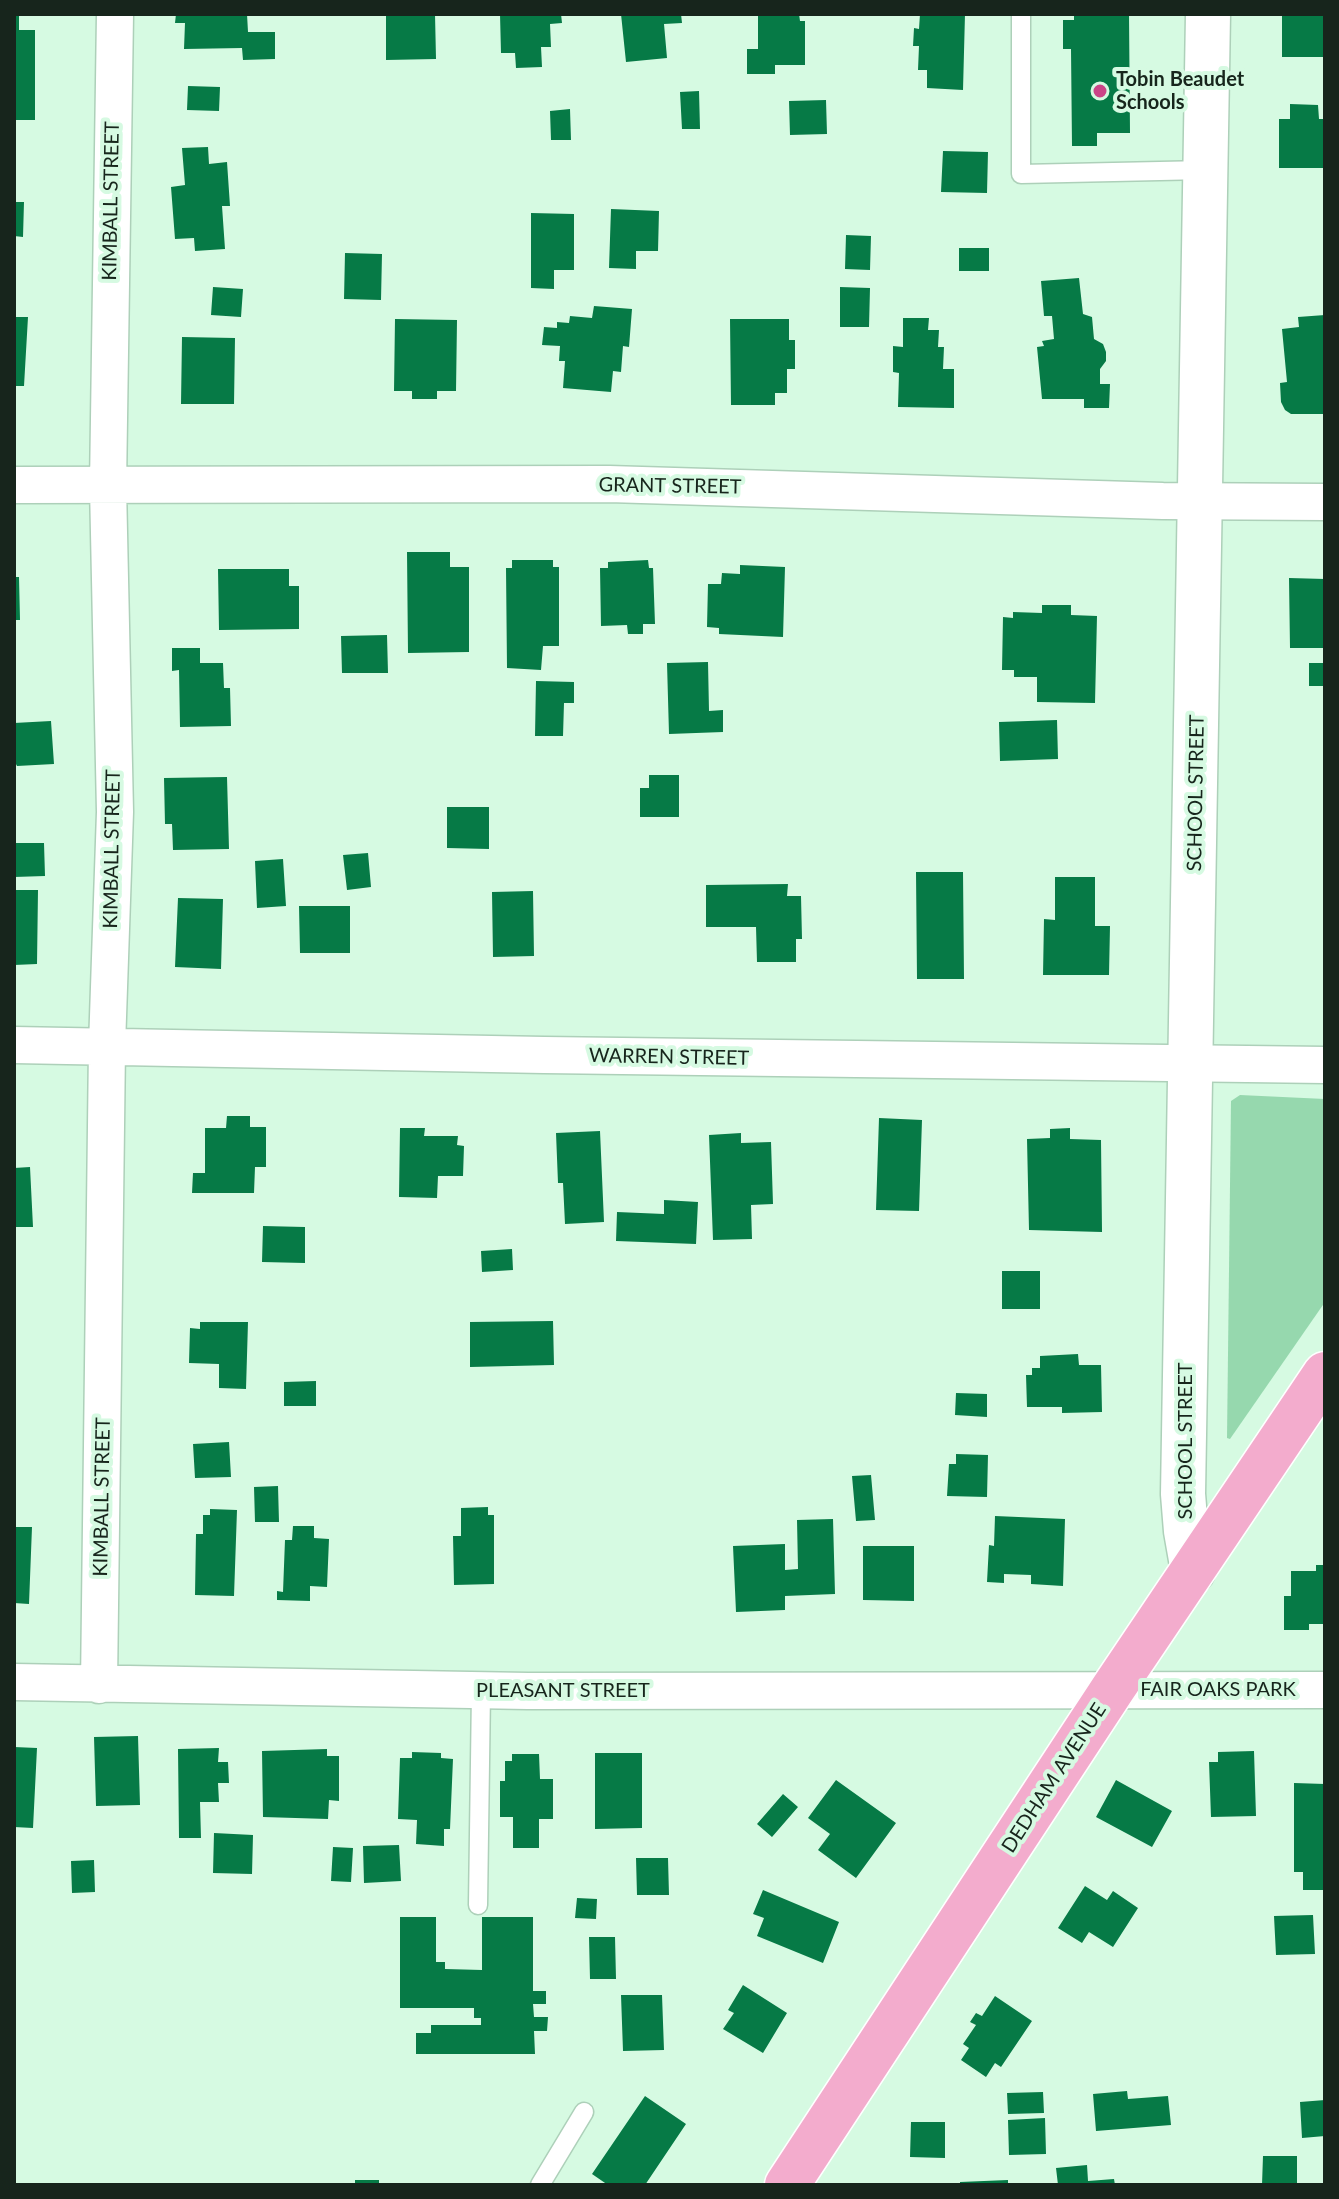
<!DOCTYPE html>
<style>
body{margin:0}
#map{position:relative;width:1339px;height:2199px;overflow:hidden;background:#d6fae2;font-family:Lato,sans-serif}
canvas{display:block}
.frame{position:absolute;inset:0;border:16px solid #17251c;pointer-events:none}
</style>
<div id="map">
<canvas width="1339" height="2199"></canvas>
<div class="frame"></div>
</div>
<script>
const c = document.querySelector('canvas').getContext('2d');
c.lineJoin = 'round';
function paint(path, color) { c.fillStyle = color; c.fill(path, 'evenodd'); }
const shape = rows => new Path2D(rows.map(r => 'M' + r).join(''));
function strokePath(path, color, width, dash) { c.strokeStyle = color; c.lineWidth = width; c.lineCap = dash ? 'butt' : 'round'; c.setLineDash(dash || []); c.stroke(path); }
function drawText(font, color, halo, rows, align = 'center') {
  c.font = font + ' Lato,sans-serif'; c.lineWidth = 8; c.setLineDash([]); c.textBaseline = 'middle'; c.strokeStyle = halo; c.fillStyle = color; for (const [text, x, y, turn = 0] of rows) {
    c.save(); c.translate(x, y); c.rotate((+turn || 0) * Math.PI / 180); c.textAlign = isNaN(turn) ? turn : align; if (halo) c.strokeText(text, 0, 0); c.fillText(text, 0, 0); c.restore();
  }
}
const green = shape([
 [1240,1095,1325,1099,1325,1302,1230,1439,1227,1438,1231,1101]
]);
const building = shape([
 [14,14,19,14,19,30,35,30,35,120,14,120],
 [176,14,247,14,248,32,275,32,275,59,243,60,242,48,184,49,185,23,175,23],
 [386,14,435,14,436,59,386,60],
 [500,14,561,14,562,23,550,24,551,47,541,47,542,67,516,68,515,53,501,53],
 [621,14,681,14,682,23,664,24,667,58,626,62],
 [758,14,799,14,800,21,805,21,805,65,775,65,775,74,747,74,747,49,758,49],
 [920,14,965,14,963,90,927,88,927,70,918,70,919,46,913,46,914,28,919,29],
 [1074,14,1129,14,1130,133,1097,133,1097,146,1072,146,1071,49,1063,49,1063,20,1074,20],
 [1282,14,1325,14,1325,57,1282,57],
 [188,86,220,87,219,111,187,110],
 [699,91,700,129,682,129,680,92],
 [826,100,827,134,790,135,789,101],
 [1290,104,1318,105,1319,119,1325,119,1325,168,1279,168,1279,119,1290,119],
 [570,109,571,140,551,140,550,111],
 [208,147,209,164,227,162,230,206,222,206,225,249,195,251,194,238,175,239,171,187,185,185,182,148],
 [943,151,988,152,987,193,941,192],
 [14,202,24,202,23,237,14,236],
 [611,209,659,211,658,251,636,251,636,269,609,268],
 [531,213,574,214,574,270,554,270,554,289,531,288],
 [846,235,871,236,870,270,845,269],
 [959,248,989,248,989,271,959,271],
 [345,253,382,254,381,300,344,299],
 [1079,278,1083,314,1092,317,1094,339,1103,344,1106,352,1106,361,1100,369,1100,384,1110,384,1109,408,1084,408,1084,399,1042,399,1037,347,1044,346,1042,341,1054,339,1052,316,1044,316,1041,281],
 [213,287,243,289,241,317,211,315],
 [840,287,870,288,869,327,840,327],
 [594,306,632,309,629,347,623,346,621,372,613,371,611,392,563,388,565,361,559,361,560,346,542,345,544,327,557,328,557,322,569,323,570,316,592,318],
 [1325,315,1325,414,1291,414,1285,410,1281,402,1280,383,1287,382,1282,329,1299,327,1298,317],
 [14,317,28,317,24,386,14,386],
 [903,318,929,318,928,330,939,330,938,347,944,347,943,369,954,369,954,408,898,407,899,373,893,372,893,346,903,347],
 [395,319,457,320,456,391,437,391,437,399,412,399,412,391,394,391],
 [730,319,789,319,789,340,795,340,795,369,787,369,787,393,775,393,775,405,731,405],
 [182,337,235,338,234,404,181,404],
 [407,552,450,552,450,567,469,567,469,652,408,653],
 [512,560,553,560,553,567,559,567,559,646,543,646,541,670,507,668,506,568,512,568],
 [648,560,649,568,653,568,655,624,643,624,643,634,628,634,627,625,601,626,600,568,608,568,608,562],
 [740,565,785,567,783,637,719,634,719,628,707,627,708,584,721,584,722,573,740,574],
 [218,569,289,569,289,586,299,586,299,629,219,630],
 [14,577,19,577,20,620,14,620],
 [1289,578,1325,579,1325,648,1290,648],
 [1042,605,1071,605,1071,615,1097,616,1095,703,1037,702,1037,677,1014,677,1014,670,1002,670,1003,617,1013,618,1013,612,1042,613],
 [387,635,388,673,342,673,341,636],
 [172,648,200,648,200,663,223,663,224,688,230,688,231,726,180,727,179,670,172,671],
 [708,662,709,711,723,710,723,732,669,734,667,663],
 [1309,663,1325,663,1325,686,1309,686],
 [536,681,574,682,574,703,564,703,563,736,535,736],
 [1057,720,1058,759,1000,761,999,722],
 [51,721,54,764,17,766,14,760,14,723],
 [649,775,679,775,679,817,640,817,640,788,649,788],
 [227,777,229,849,173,850,172,824,165,824,164,778],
 [447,807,489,807,489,849,447,848],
 [14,843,44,843,45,876,14,877],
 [368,853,371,887,347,890,343,855],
 [283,859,286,906,257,908,255,861],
 [916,872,963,872,964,979,917,979],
 [1055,877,1095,877,1095,926,1110,926,1109,975,1043,975,1044,919,1055,920],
 [788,884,787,896,801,896,802,939,796,939,796,962,757,962,756,927,706,927,706,885],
 [14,890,38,890,37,964,14,965],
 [533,891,534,956,493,957,492,892],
 [178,898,223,899,221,969,175,967],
 [299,906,350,906,350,953,300,953],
 [227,1116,250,1116,250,1127,266,1127,266,1167,255,1167,254,1193,192,1193,193,1173,205,1173,205,1128,226,1128],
 [879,1118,922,1120,919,1211,876,1210],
 [400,1128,425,1128,424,1136,458,1136,457,1145,464,1146,463,1176,438,1176,437,1198,399,1197],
 [1070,1128,1070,1139,1101,1140,1102,1232,1029,1230,1027,1139,1050,1138,1050,1129],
 [600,1131,604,1222,565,1224,563,1183,558,1183,556,1133],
 [741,1133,741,1143,771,1142,773,1204,751,1205,752,1239,713,1240,709,1135],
 [30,1167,33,1227,14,1227,14,1168],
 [664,1200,698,1202,696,1244,616,1241,617,1212,664,1214],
 [263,1226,305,1227,305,1263,262,1262],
 [512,1249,513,1270,482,1272,481,1251],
 [1002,1271,1040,1271,1040,1309,1002,1309],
 [553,1321,554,1365,470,1367,470,1322],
 [200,1322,248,1322,246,1389,219,1388,219,1364,189,1363,190,1328,200,1329],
 [1078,1354,1079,1365,1101,1365,1102,1412,1062,1413,1062,1407,1027,1407,1026,1375,1032,1375,1032,1368,1040,1368,1040,1356],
 [316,1381,316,1406,284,1406,284,1382],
 [956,1393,987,1394,987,1417,955,1415],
 [229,1442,231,1477,195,1478,193,1444],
 [956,1454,988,1455,987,1497,947,1496,949,1464,956,1464],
 [871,1475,875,1520,856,1521,852,1476],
 [278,1486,279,1522,255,1522,254,1487],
 [488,1507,488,1515,494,1515,494,1584,454,1585,453,1536,461,1536,461,1508],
 [210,1509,237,1510,234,1596,195,1595,196,1534,203,1534,203,1515,210,1515],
 [995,1516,1065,1519,1063,1586,1031,1584,1031,1575,1004,1574,1004,1583,987,1582,989,1545,994,1546],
 [833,1519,835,1594,785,1596,785,1610,736,1612,733,1546,785,1544,785,1570,798,1569,797,1520],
 [293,1526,314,1526,314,1538,329,1539,327,1587,310,1586,310,1601,277,1600,277,1591,283,1592,285,1540,292,1540],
 [14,1527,32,1527,29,1604,14,1603],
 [863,1546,914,1546,914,1601,863,1600],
 [1316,1565,1325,1565,1325,1624,1309,1624,1309,1630,1284,1630,1284,1596,1291,1596,1291,1571,1316,1571],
 [138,1736,140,1805,96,1806,94,1737],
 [14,1747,37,1748,33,1828,14,1827],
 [219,1748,218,1762,228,1762,229,1783,218,1783,219,1802,200,1802,201,1838,179,1838,178,1749],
 [327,1749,327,1756,339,1756,339,1801,329,1800,328,1819,263,1817,262,1751],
 [1254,1751,1256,1816,1211,1817,1209,1762,1218,1762,1218,1752],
 [412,1752,441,1753,441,1758,453,1759,450,1829,444,1829,444,1846,416,1844,417,1820,398,1819,400,1758,412,1758],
 [595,1753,642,1753,642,1828,595,1829],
 [512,1754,539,1754,540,1779,553,1779,553,1819,539,1819,539,1848,513,1848,513,1817,500,1817,500,1781,505,1781,505,1761,512,1761],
 [836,1780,896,1823,856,1878,818,1850,830,1834,808,1818],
 [1116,1780,1172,1811,1152,1847,1096,1817],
 [1294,1783,1325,1784,1325,1890,1303,1890,1303,1872,1294,1872],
 [783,1794,798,1807,772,1837,757,1824],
 [214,1833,253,1835,252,1874,213,1873],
 [399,1845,401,1881,364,1883,363,1846],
 [333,1847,353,1848,351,1882,331,1881],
 [636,1858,668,1858,669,1895,637,1895],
 [94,1860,95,1892,72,1893,71,1861],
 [1085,1886,1107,1900,1113,1891,1138,1908,1113,1947,1089,1932,1082,1943,1058,1928],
 [763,1890,839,1922,823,1963,757,1936,764,1918,753,1914],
 [577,1898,597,1899,596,1919,575,1918],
 [1313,1915,1315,1954,1276,1955,1274,1916],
 [400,1917,436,1917,436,1962,445,1962,445,1969,482,1970,482,1917,533,1917,533,1991,546,1991,546,2004,533,2004,534,2017,548,2017,547,2031,534,2031,535,2054,416,2054,416,2033,431,2033,431,2025,481,2025,481,2018,474,2018,474,2008,400,2008],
 [589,1937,615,1937,616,1979,590,1979],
 [743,1985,787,2013,763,2053,723,2029,734,2013,728,2010],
 [621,1995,662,1995,664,2050,623,2051],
 [995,1996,1032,2021,1001,2067,995,2063,986,2077,961,2060,969,2048,963,2044,976,2025,970,2022,976,2013,982,2016],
 [1127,2091,1128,2099,1168,2096,1171,2125,1096,2131,1093,2094],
 [1043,2092,1044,2113,1008,2114,1007,2093],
 [645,2096,686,2124,645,2185,608,2185,592,2174],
 [1325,2100,1325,2136,1302,2138,1300,2102],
 [1045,2118,1046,2154,1009,2155,1008,2120],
 [911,2122,945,2122,945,2158,910,2157],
 [1263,2156,1297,2156,1297,2185,1262,2185],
 [1087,2165,1088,2181,1114,2179,1115,2185,1058,2185,1056,2168],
 [355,2180,379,2180,379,2185,355,2185],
 [1008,2180,1008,2185,960,2185,960,2182]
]);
const service = shape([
 [1021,14,1021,174,1206,170],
 [478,1905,481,1691],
 [540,2185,584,2112]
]);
const minor = shape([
 [14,485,609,484,1163,501,1325,502],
 [14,1045,544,1055,1325,1065],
 [14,1682,528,1691,1325,1690],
 [99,1685,107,1046,115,812,108,486,115,14]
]);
const tertiary = shape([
 [1193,1571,1186,1531,1183,1494,1208,14]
]);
const primary = shape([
 [787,2185,1112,1690,1325,1374]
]);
const markers = [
 [1100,91,8,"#ca4588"]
];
const poiNames = [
 ["Tobin Beaudet",1116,80],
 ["Schools",1116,103]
];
const streetNames = [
 ["KIMBALL STREET",111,201,-89],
 ["GRANT STREET",670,486,1],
 ["SCHOOL STREET",1196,793,-89],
 ["KIMBALL STREET",112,849,-89],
 ["WARREN STREET",669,1057,1],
 ["SCHOOL STREET",1186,1441,-90],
 ["KIMBALL STREET",102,1497,-89],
 ["FAIR OAKS PARK",1218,1690],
 ["PLEASANT STREET",563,1691],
 ["DEDHAM AVENUE",1054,1778,-57]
];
paint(green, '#96d8ae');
paint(building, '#067a46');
strokePath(service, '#add0b9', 21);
strokePath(minor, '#add0b9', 39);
strokePath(tertiary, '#add0b9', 47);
strokePath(primary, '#fff', 47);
strokePath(service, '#fff', 18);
strokePath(minor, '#fff', 36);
strokePath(tertiary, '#fff', 44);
strokePath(primary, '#f3accd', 44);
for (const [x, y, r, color] of markers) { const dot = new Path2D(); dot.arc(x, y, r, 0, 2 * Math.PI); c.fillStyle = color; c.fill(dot); strokePath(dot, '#d6fae2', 3); }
drawText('bold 20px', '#17251c', '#d6fae2', poiNames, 'left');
drawText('20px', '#17251c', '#d6fae2', streetNames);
</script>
